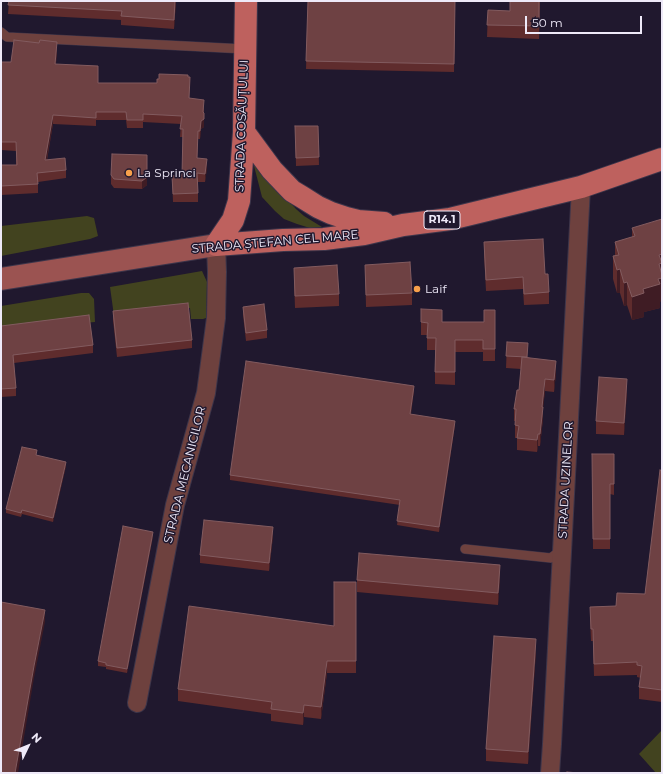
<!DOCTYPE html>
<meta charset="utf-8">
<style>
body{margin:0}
#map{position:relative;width:663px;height:774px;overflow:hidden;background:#20182e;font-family:Montserrat,sans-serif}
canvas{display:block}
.frame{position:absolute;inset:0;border:2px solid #eee9f8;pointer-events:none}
.north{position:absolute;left:8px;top:726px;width:40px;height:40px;-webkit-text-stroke:3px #20182e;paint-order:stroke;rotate:47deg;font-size:11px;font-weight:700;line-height:16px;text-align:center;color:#eee9f8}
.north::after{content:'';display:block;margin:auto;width:14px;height:18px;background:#eee9f8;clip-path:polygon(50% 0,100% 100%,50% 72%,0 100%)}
.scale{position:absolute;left:525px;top:16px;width:117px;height:18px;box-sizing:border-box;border:2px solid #eee9f8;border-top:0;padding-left:5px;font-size:12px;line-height:14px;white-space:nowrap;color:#eee9f8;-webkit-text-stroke:3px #20182e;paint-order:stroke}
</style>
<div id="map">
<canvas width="663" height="774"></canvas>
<div class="frame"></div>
<div class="north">N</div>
<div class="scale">50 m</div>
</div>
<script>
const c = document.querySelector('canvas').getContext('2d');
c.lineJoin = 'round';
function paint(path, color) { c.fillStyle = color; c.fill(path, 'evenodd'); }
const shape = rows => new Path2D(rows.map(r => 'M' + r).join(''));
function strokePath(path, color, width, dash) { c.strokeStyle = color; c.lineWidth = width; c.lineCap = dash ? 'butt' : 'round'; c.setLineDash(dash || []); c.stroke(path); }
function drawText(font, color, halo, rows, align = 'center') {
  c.font = font + ' Montserrat,sans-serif'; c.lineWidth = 3; c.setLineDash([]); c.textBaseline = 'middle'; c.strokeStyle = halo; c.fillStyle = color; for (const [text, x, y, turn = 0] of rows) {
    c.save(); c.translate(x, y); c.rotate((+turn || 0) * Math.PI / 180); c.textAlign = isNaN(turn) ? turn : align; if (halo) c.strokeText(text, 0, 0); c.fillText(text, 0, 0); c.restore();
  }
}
const green = shape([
 [253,162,296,209,304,216,322,227,310,228,297,224,284,219,275,211,262,197],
 [87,216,94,218,98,236,90,239,1,256,1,226],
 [202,271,207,282,206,318,203,319,191,319,190,308,114,316,110,287],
 [81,293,89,293,94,299,95,322,1,330,1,306],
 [662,730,662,773,656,773,639,754]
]);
const service = shape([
 [1,32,7,37,245,49],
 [465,549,551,558,562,549]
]);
const minor = shape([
 [137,703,175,505,206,393,216,318,217,272,216,245],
 [550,773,552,744,581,187]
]);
const secondary = shape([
 [1,279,216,245]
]);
const primary = shape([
 [244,132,272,170,292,191,302,197,318,207,331,213,346,218,358,221,384,223],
 [216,245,283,240,324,239,364,234,403,225,450,219,581,187,662,159],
 [216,245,233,220,239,201,244,132,246,1]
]);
const wall = shape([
 [9,1,176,1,174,29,121,25,121,20,8,14],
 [308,1,455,1,454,72,306,69],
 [510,1,540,1,539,39,487,37,488,10,510,11],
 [57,50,56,64,98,83,190,98,204,108,204,127,201,129,200,139,198,139,197,158,207,168,205,182,198,182,198,202,173,202,172,176,182,175,183,137,180,137,181,124,143,122,143,128,127,128,126,120,96,120,96,126,53,124,47,160,66,170,66,178,38,182,38,193,1,195,1,165,16,165,16,151,1,150,1,62,11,62],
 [295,126,318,126,319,165,296,166],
 [147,155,147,185,142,189,114,188,111,184,111,175],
 [632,228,660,302,660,308,644,312,644,317,632,320,627,305,624,306,620,293,617,293,613,279,613,256,615,256,615,242,632,237],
 [484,242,545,274,549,292,549,304,524,305,523,289,486,291,484,254],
 [365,265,412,293,412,305,366,307],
 [294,268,339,294,339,306,295,308,294,280],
 [243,307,267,330,267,338,246,341,243,315],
 [495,310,495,361,483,361,483,352,455,352,455,385,435,384,435,350,427,350,427,335,421,335,421,322,484,322],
 [113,311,192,340,192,348,117,357,113,320],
 [1,326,93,345,93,353,14,363,16,388,16,396,1,397],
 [507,342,528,357,556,373,554,392,545,391,543,407,543,419,540,446,538,446,537,452,517,450,517,438,515,438,515,421,514,421,514,409,519,390,521,369,506,368],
 [414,390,411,414,455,425,439,532,397,525,400,505,230,480,230,475],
 [627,391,624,435,596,434,596,421],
 [592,454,614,454,614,495,610,494,610,549,593,549],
 [37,455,66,466,53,522,22,514,21,517,6,513,6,509],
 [662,471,662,702,639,699,639,687,641,678,637,677,637,675,594,676,593,641,591,641,590,619,590,607,616,606,645,594],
 [153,536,127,673,106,669,106,667,98,666,98,661],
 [273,536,269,571,200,563,200,555],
 [500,578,498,605,357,592,357,580],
 [356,582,356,673,327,673,321,719,304,717,303,725,271,721,271,714,178,701,178,689,334,626],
 [536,651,528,764,486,761,486,749]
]);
const shadedWall = shape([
 [175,1,176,1,174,29,174,20],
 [57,42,57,50,55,73,55,64],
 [204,100,203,119,204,113,204,127,201,129,200,139,200,131],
 [53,115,53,124,45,169,45,160],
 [207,159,207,168,205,182,205,174],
 [147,163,147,185,142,189,142,181],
 [662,254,662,301,660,302,660,308,644,312,644,317,632,320,632,297,643,289,659,264,659,255],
 [620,269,620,293,617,293,617,270],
 [627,282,627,305,624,306,624,283],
 [556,361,556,373,554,392,554,380],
 [545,379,545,391,542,419,542,407],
 [627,379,627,391,624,435,624,423],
 [414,386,414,390,410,418,410,414],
 [543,407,543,419,540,446,540,434],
 [455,421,455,425,439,532,439,527],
 [538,434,538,446,537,452,537,440],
 [66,462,66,466,53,522,53,518],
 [273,527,273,536,269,571,269,563],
 [153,532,153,536,127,673,127,669],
 [500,565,500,578,498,605,498,593],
 [45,610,45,622,34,678,18,773,15,773,34,666],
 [536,639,536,651,528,764,528,752],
 [327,661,327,673,321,719,321,707],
 [304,705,304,717,303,725,303,713]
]);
const building = shape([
 [9,1,175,1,174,20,121,16,122,11,8,5,9,1],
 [308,1,455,1,454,64,306,61,308,1],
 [510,1,539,1,539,26,487,25,488,10,510,11,510,1],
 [14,40,39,43,40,40,57,42,55,64,98,66,98,83,157,83,157,79,159,79,159,74,188,75,188,77,190,77,189,98,204,100,203,112,204,113,204,119,201,121,200,131,198,131,197,158,207,159,205,174,197,173,198,193,173,194,172,176,182,175,183,129,180,129,182,116,143,114,143,120,127,120,126,112,96,112,96,118,53,115,45,160,65,158,66,170,37,173,38,184,1,186,1,165,17,165,16,142,1,142,1,62,11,62,14,40],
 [295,126,318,126,319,157,296,158,295,126],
 [112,154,147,155,147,177,142,181,114,179,111,175,112,154],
 [662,219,662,254,659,255,662,263,659,264,662,275,662,278,658,279,660,284,643,289,644,293,632,297,627,282,624,283,620,269,617,270,613,256,619,255,615,242,635,236,632,228,662,219],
 [543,239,545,274,548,274,549,292,524,294,523,277,486,280,484,242,543,239],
 [410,262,412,293,366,295,365,265,410,262],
 [337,265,339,294,295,296,294,268,337,265],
 [188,303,192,340,117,348,113,311,188,303],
 [264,304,267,330,246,333,243,307,264,304],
 [421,309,442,310,442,322,484,322,484,310,495,310,495,349,483,349,483,340,455,340,455,372,435,372,436,338,427,338,428,323,421,322,421,309],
 [89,315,93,345,13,355,16,388,1,389,1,326,89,315],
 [507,342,528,343,527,357,506,356,507,342],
 [522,357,556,361,554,380,545,379,542,407,543,407,540,434,538,434,537,440,517,438,519,426,515,425,516,409,514,409,517,390,519,390,522,357],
 [246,361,414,386,410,414,455,421,439,527,397,521,400,500,230,475,246,361],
 [599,377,627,379,624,423,596,421,599,377],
 [22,447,37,450,36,455,66,462,53,518,22,510,21,513,6,509,22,447],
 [592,454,614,454,614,484,610,484,610,539,593,539,592,454],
 [660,470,662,471,662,690,639,687,642,666,637,665,637,662,594,664,593,629,591,629,590,607,616,606,617,593,645,594,660,470],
 [204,520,273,527,269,563,200,555,204,520],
 [123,526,153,532,127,669,106,665,106,663,98,661,123,526],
 [359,553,500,565,498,593,357,580,359,553],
 [334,582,356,582,356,661,327,661,321,707,304,705,303,713,271,709,272,702,178,689,189,606,334,626,334,582],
 [1,602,45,610,34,666,15,773,1,773,1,602],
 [494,636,536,639,528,752,486,749,494,636],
 [567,772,579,773,567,773,567,772]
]);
const markers = [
 [129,173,4,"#f8a04b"],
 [417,289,4,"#f8a04b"]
];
const shields = [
 [442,220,36]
];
const shieldNames = [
 ["R14.1",442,220]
];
const streetNames = [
 ["STRADA COSĂUȚULUI",242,126,-88],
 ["STRADA ȘTEFAN CEL MARE",275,242,-5],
 ["STRADA MECANICILOR",185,475,-76],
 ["STRADA UZINELOR",566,480,-87]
];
const poiNames = [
 ["La Sprinci",137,173],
 ["Laif",425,289]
];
paint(green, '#42431f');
strokePath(service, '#3d354a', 10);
strokePath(minor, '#3d354a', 20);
strokePath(secondary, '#3d354a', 24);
strokePath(primary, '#3d354a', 24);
strokePath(service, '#6e413e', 9);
strokePath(minor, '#6e413e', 18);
strokePath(secondary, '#9b5351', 22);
strokePath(primary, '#be615e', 22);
paint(wall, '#5f2c2d');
paint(shadedWall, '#3f1c24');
paint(building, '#6e4143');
strokePath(building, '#825b5f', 1);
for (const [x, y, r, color] of markers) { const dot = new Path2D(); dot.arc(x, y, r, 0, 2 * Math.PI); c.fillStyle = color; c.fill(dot); strokePath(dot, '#20182e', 1.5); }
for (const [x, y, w] of shields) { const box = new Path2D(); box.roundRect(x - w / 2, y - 9, w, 18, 3); c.fillStyle = '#20182e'; c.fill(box); strokePath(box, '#eee9f8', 1); }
drawText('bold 11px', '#eee9f8', null, shieldNames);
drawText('12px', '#eee9f8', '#20182e', streetNames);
drawText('12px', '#eee9f8', '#20182e', poiNames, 'left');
</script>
